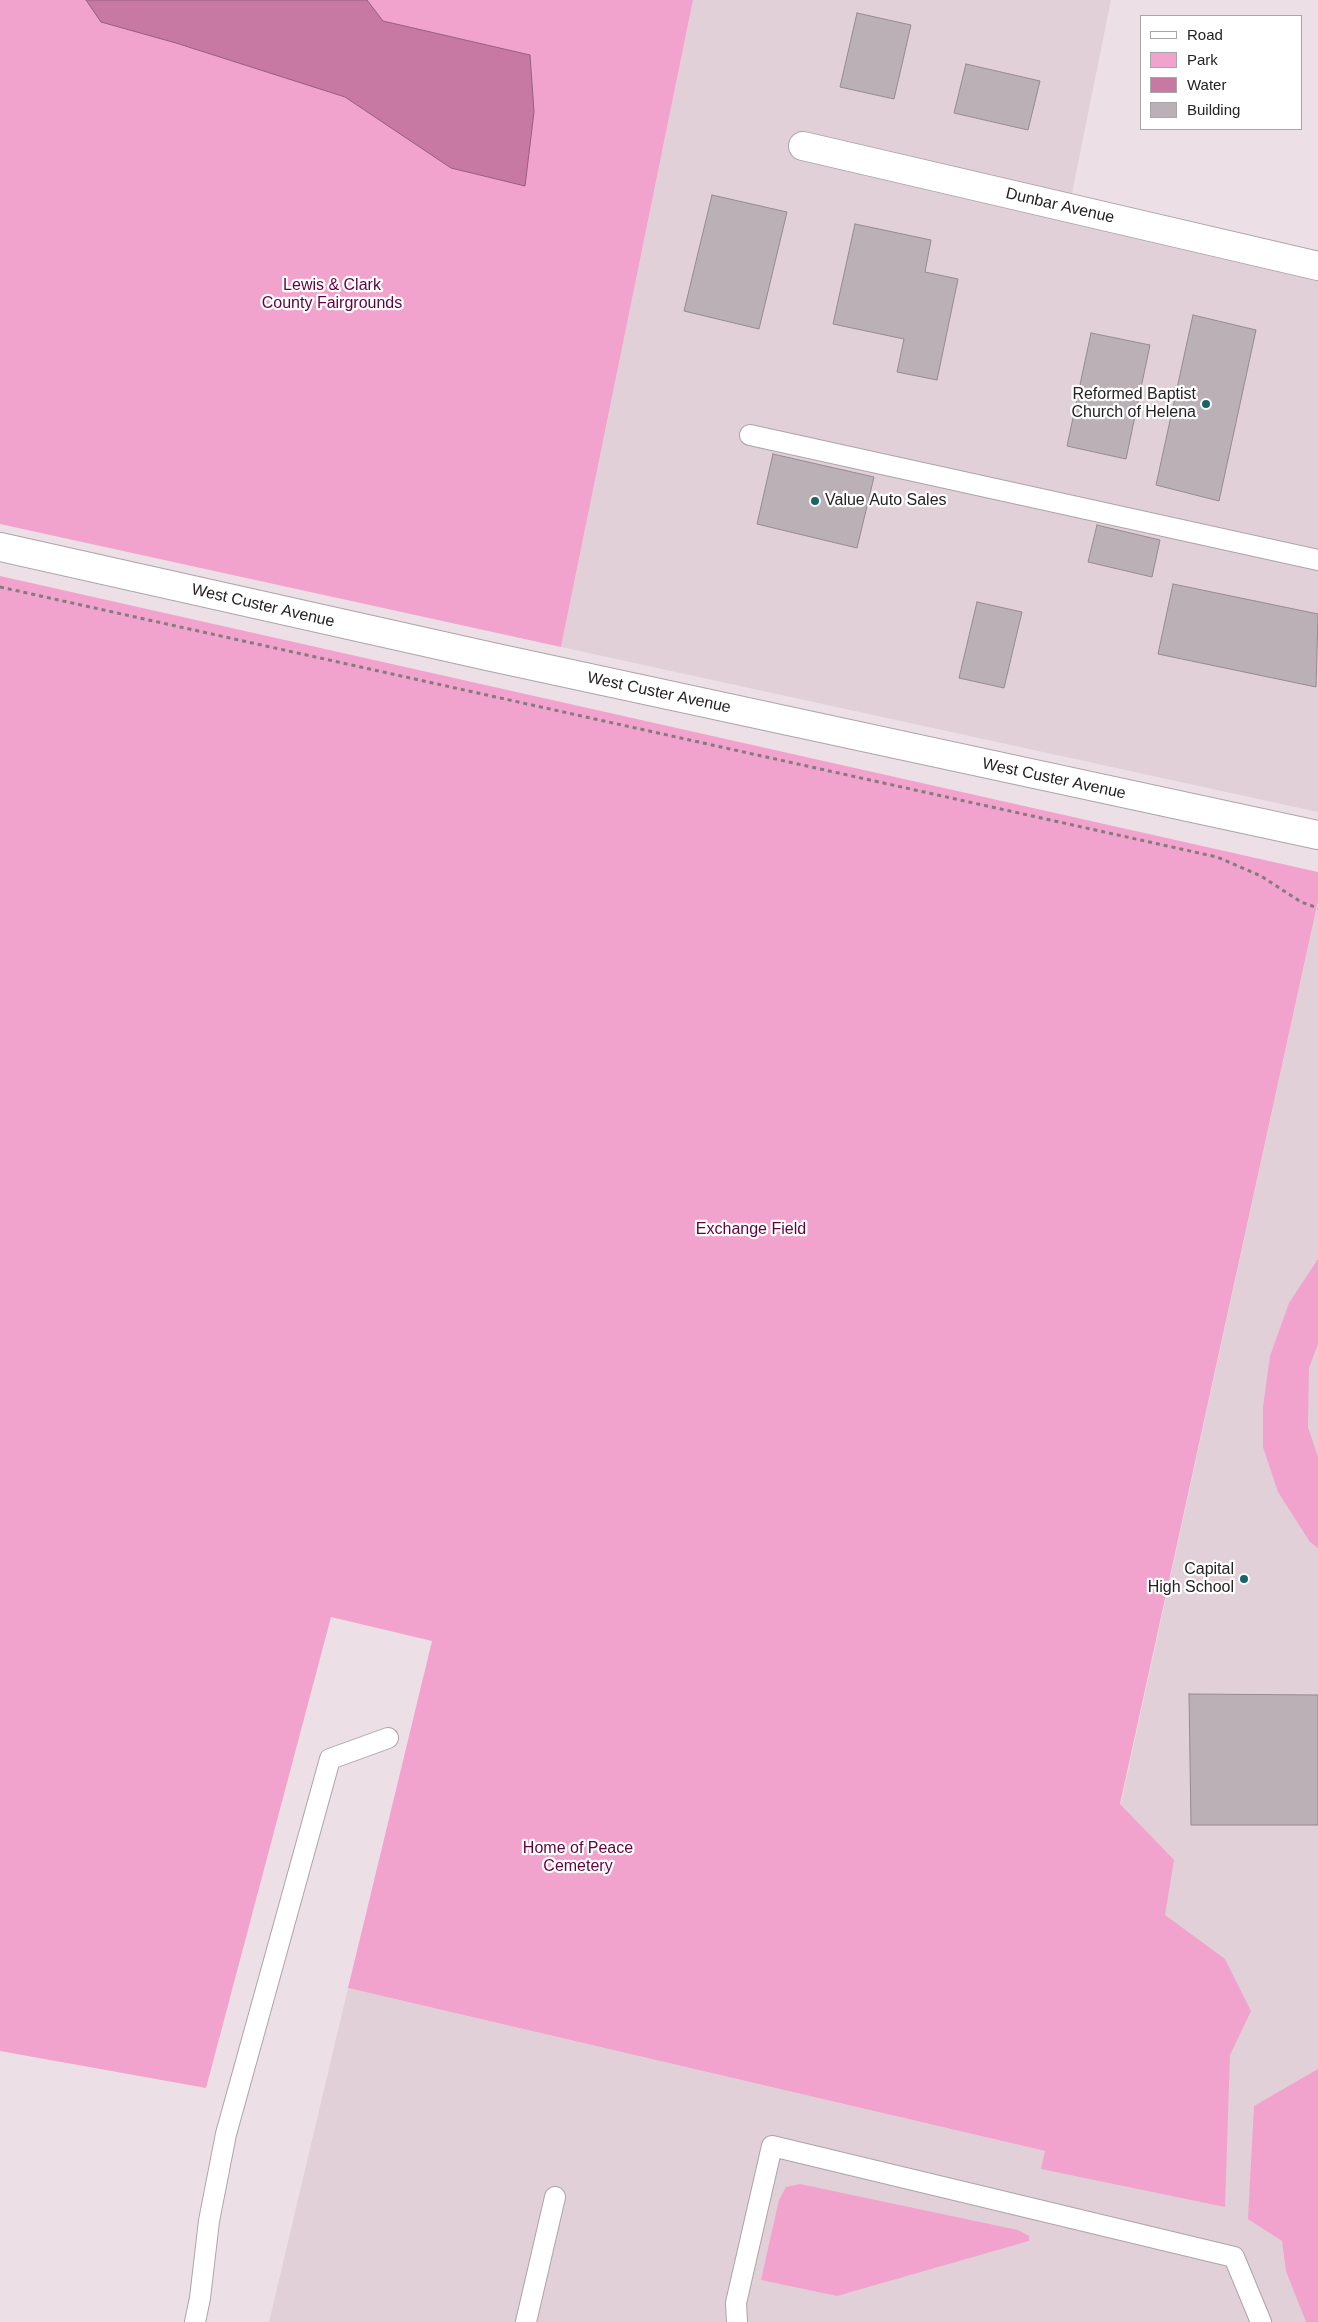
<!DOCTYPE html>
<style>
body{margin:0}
#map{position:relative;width:1318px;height:2322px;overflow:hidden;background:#ece0e6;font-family:Helvetica,sans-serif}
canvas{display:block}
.legend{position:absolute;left:1140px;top:15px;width:162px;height:115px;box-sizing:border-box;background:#fff;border:1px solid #a8a7a7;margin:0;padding:6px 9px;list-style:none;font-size:15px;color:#262224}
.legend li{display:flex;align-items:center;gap:10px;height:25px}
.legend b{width:25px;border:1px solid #a8a7a7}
</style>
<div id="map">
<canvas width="1318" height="2322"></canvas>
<ul class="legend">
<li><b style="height:6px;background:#fff"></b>Road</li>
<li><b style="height:14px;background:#f1a3cd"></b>Park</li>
<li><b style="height:14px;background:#c779a4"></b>Water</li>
<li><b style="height:14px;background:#bbb0b6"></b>Building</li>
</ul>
</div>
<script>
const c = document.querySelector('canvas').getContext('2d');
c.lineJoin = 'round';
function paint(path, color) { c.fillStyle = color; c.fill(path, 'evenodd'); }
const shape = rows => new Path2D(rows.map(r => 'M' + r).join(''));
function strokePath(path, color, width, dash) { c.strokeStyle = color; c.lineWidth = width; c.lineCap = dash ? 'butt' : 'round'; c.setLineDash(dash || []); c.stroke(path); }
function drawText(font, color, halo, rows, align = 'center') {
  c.font = font + ' Helvetica,sans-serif'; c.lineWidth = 4.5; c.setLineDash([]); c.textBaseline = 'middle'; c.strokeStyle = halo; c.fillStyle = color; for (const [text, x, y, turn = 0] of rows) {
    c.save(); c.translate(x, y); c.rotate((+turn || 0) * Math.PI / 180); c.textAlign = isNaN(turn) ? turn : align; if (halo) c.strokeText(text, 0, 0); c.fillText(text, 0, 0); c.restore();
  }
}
const built = shape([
 [693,0,1111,0,1069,208,1318,266,1318,812,561,647],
 [1318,901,1318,2322,269,2322,348,1988,1045,2151]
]);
const green = shape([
 [0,0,693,0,561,647,0,524],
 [0,576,1318,872,1318,901,1120,1804,1174,1860,1165,1915,1225,1959,1251,2011,1230,2055,1225,2207,1041,2169,1045,2151,348,1988,432,1641,331,1617,206,2088,0,2051],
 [1318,1259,1318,1344,1309,1368,1308,1427,1318,1457,1318,1548,1310,1542,1278,1492,1263,1447,1263,1407,1270,1356,1289,1303],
 [1318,2069,1318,2322,1306,2322,1286,2271,1282,2241,1248,2219,1254,2106],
 [800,2184,1018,2230,1029,2236,1029,2241,837,2296,761,2280,779,2200,786,2187]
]);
const water = shape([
 [86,0,367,0,383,21,530,55,534,112,525,186,451,168,345,97,176,43,101,22,86,0]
]);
const building = shape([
 [857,13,911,25,894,99,840,87,857,13],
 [966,64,1040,81,1028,130,954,113,966,64],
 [712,195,787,212,759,329,684,311,712,195],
 [855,224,931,240,925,272,958,279,937,380,897,372,904,339,833,324,855,224],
 [1193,315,1256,330,1219,501,1156,485,1193,315],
 [1091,333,1150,345,1126,459,1067,446,1091,333],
 [773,454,874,477,857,548,757,524,773,454],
 [1097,525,1160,540,1152,577,1088,562,1097,525],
 [1173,584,1318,614,1316,687,1158,654,1173,584],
 [977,602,1022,612,1004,688,959,678,977,602],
 [1189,1694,1318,1695,1318,1825,1191,1825,1189,1694]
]);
const path = shape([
 [0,587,1217,857,1261,876,1301,902,1318,908]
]);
const lane = shape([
 [750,435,1318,560],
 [195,2322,200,2298,209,2221,226,2134,330,1759,388,1738],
 [526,2322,555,2197],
 [737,2322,736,2303,772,2146,1234,2257,1261,2322]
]);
const street = shape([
 [803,146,1318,266]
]);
const secondary = shape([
 [0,547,492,657,1318,835]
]);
const markers = [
 [1206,404,5,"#176566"],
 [815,501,5,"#176566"],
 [1244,1579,5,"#176566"]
];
const streetNames = [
 ["Dunbar Avenue",1060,206,13],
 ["West Custer Avenue",263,606,13],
 ["West Custer Avenue",659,693,12],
 ["West Custer Avenue",1054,779,12]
];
const parkNames = [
 ["Lewis & Clark",332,286],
 ["County Fairgrounds",332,304],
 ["Exchange Field",751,1230],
 ["Home of Peace",578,1849],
 ["Cemetery",578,1867]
];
const poiNames = [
 ["Reformed Baptist",1196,395],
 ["Church of Helena",1196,413],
 ["Value Auto Sales",825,501,"left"],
 ["Capital",1234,1570],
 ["High School",1234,1588]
];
paint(built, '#e2d0d8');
paint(green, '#f1a3cd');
paint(water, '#c779a4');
strokePath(water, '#975f7e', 1);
paint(building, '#bbb0b6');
strokePath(building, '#968b90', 1);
strokePath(lane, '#ada3a8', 22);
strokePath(street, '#ada3a8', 30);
strokePath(secondary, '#ada3a8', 30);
strokePath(path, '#837b7f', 3, [4, 4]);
strokePath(lane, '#fff', 20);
strokePath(street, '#fff', 28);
strokePath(secondary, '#fff', 28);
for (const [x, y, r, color] of markers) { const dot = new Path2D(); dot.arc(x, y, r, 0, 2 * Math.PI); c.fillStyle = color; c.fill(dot); strokePath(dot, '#fff', 2); }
drawText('16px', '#262224', '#fff', streetNames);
drawText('16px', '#610042', '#fff', parkNames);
drawText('16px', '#262224', '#fff', poiNames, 'right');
</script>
